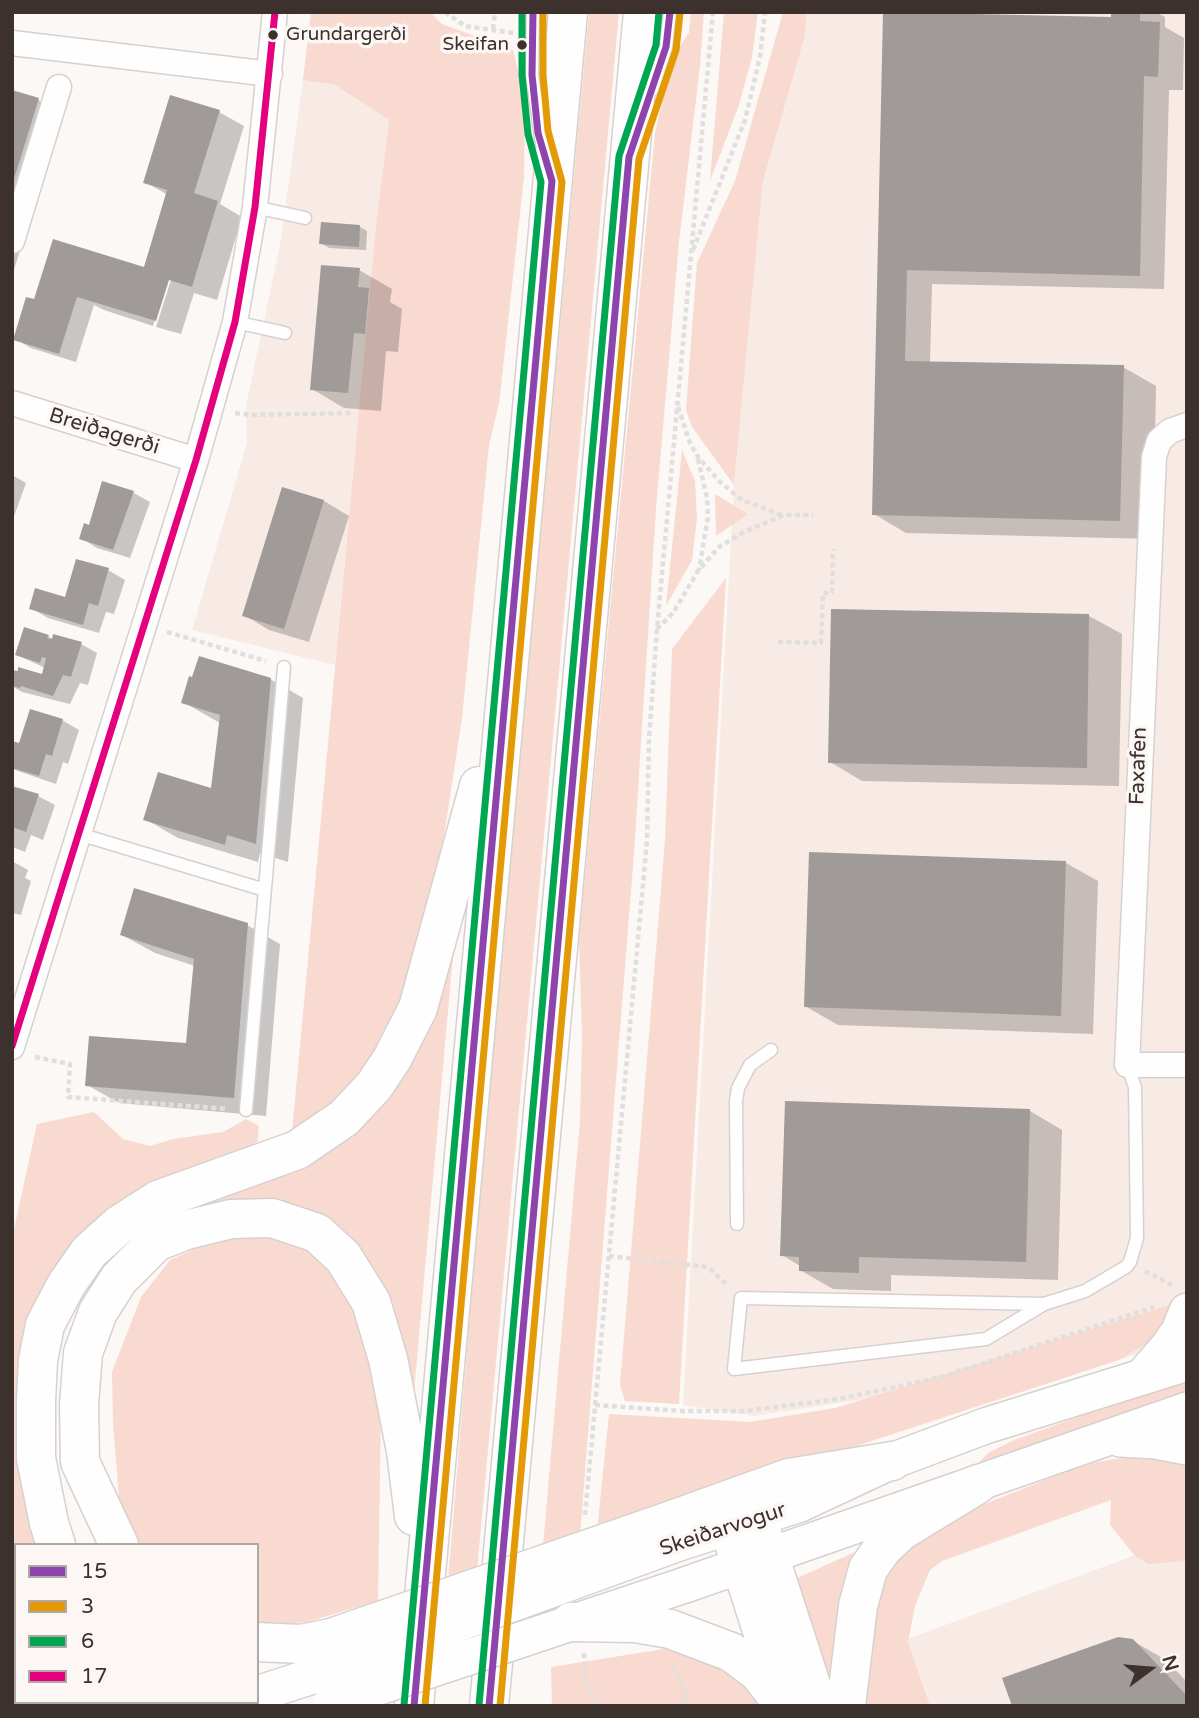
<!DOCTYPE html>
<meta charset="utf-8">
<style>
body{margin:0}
#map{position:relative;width:1199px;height:1718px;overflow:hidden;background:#fbf8f6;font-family:"Varela Round",sans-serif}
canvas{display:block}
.frame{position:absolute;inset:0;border:14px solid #3c312d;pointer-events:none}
.legend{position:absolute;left:14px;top:1543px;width:245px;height:161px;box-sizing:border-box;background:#fcf7f5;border:2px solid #afa8a5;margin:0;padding:9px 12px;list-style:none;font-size:21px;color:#3c312d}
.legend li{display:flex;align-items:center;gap:14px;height:35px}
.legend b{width:35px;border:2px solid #afa8a5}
.north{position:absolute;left:1115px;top:1634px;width:70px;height:70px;-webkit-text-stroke:5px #fcf7f5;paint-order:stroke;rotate:74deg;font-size:19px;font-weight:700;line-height:28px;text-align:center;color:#3c312d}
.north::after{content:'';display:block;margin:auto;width:24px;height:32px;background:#3c312d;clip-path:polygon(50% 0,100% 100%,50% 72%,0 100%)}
</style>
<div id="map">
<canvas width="1199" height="1718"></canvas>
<div class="frame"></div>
<ul class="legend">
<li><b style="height:9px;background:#8e44ad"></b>15</li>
<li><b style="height:9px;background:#e49a04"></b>3</li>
<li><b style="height:9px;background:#00a651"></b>6</li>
<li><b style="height:9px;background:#e5007d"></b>17</li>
</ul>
<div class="north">N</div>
</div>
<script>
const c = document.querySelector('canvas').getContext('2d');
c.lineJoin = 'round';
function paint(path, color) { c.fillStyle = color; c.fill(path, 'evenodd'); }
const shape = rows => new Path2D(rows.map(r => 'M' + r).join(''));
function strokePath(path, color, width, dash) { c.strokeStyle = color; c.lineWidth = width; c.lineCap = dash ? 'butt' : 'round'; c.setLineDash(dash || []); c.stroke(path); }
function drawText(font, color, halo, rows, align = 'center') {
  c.font = font + ' "Varela Round",sans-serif'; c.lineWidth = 7; c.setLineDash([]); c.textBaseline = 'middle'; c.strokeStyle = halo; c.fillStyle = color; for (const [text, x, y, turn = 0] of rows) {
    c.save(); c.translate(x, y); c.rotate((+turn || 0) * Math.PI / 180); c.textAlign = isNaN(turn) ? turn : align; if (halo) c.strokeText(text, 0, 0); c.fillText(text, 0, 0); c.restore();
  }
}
const built = shape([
 [807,12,1187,12,1187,1338,1119,1360,754,1416,683,1405,734,485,763,181,805,36],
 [303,80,335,85,389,120,376,225,335,665,192,630,247,443,246,406,280,245],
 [1182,1538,1187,1546,1187,1706,921,1706,899,1642]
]);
const green = shape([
 [311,12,430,12,442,24,513,50,525,100,524,177,499,404,489,445,462,718,445,830,421,952,399,1029,362,1084,292,1132,376,225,389,120,335,85,303,80],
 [589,12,619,12,477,1571,448,1581,484,1144],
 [691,12,704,12,700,66,679,242,656,509,634,853,580,1535,543,1546,580,1120,582,1036,579,940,655,133,672,58,689,33],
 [724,12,758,12,752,57,739,105,710,181],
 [783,12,807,12,805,36,763,181,734,485,692,427,686,410,697,263,735,181],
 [682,450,695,481,697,519,692,560,666,606],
 [715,494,748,514,716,536],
 [726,578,679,1404,625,1401,620,1385,665,841,672,649],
 [453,955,412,1414,390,1325,262,1203,203,1202,390,1094,428,1032],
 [94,1112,123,1139,150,1146,173,1139,223,1132,246,1119,259,1126,257,1146,56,1280,37,1545,16,1545,16,1669,12,1672,12,1238,37,1124],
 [262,1234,310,1249,351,1298,381,1408,378,1601,307,1622,257,1626,257,1545,138,1545,121,1525,113,1423,112,1372,141,1297,170,1260,214,1240],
 [1176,1303,1161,1335,1119,1360,597,1531,609,1414,750,1422,835,1408],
 [1187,1378,1187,1393,968,1474,988,1453,1014,1440],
 [1127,1457,1175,1461,1187,1464,1187,1561,1148,1564,1135,1556,1110,1525,1111,1500,942,1561,930,1570,915,1606,908,1642,930,1706,858,1706,881,1577,911,1539,967,1511,1085,1464],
 [882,1540,831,1706,795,1579],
 [664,1649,691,1649,753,1685,765,1706,552,1706,551,1667]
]);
const shadow = shape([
 [1112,12,1156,12,1165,17,1165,27,1184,38,1183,90,1169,90,1164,289,932,284,930,363,1123,367,1156,386,1153,539,906,533,874,514,884,13,1112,18],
 [12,91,38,100,63,114,12,276],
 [219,112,244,126,220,204,242,217,217,300,194,293,181,334,156,327,171,280,167,280,153,326,104,310,94,305,76,362,31,348,15,339,36,302,145,269,168,195,145,182],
 [360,227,367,231,366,250,329,248,321,243],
 [359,270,392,289,390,302,402,309,398,352,386,351,381,411,344,408,312,389],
 [12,475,26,483,12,522],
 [103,483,134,493,150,502,130,558,97,548,81,538,90,527],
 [284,489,324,501,349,516,309,642,269,630,244,615],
 [108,570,125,580,114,614,106,612,99,633,48,618,31,608,66,599],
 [832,611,1089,616,1122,634,1119,786,862,781,830,762],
 [48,636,54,640,81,644,97,653,88,685,80,683,70,704,22,692,12,686,12,671,43,676,45,668,17,655],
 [270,679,303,698,288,862,260,853,258,862,178,838,145,819,213,790,220,723,183,702],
 [62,720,79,730,68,764,63,762,56,784,12,769,12,743,21,746],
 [12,787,38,796,55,805,43,840,31,835,25,852,12,847],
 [12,861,28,870,25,878,31,881,21,915,12,913],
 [1066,863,1098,881,1093,1034,838,1025,805,1006],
 [247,925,280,944,266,1116,119,1103,87,1085,187,1045,195,966,155,953,122,935],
 [1030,1111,1062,1130,1058,1280,891,1275,891,1291,833,1289,800,1270,800,1266,782,1255],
 [1133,1641,1166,1660,1187,1682,1187,1706]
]);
const building = shape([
 [883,12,1111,17,1111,12,1140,12,1140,21,1160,22,1158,77,1144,76,1140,276,907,270,905,361,1124,365,1120,521,872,515],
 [12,90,39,98,13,182,12,182],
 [170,95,220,110,194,193,218,201,192,287,169,280,156,321,77,297,59,354,13,340,26,297,34,299,53,239,144,267,167,190,143,183],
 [321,222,360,225,359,247,319,244],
 [321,265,360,268,358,287,369,288,365,334,354,333,348,393,310,390],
 [102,481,134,491,113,550,79,539,84,523,89,525],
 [282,487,324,500,284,629,242,616],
 [76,559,109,568,98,606,89,603,83,625,29,609,35,588,65,597],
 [831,609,1089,614,1087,768,828,763],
 [24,627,49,635,47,638,52,639,53,634,82,642,71,677,63,675,53,696,21,686,20,688,12,686,12,670,18,671,18,667,42,674,46,658,42,657,40,663,15,655],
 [199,656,271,678,256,844,227,835,225,845,143,820,158,772,211,788,220,715,181,703,189,676,192,677],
 [30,709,63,719,52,756,46,754,39,776,12,768,12,741,19,743],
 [12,786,39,794,26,832,12,827],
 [809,852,1066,861,1061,1016,804,1007],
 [134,888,248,923,234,1098,85,1086,89,1036,186,1043,194,959,120,935],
 [785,1101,1030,1109,1026,1262,859,1257,859,1273,799,1271,799,1257,780,1256],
 [1118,1637,1133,1639,1187,1696,1187,1706,1012,1706,1002,1678]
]);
const path = shape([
 [445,12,465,26,513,33],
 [493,29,495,12],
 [693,250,745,120,760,57,765,12],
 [678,407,690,443,698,457,720,482,742,500,782,515],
 [235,413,251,415,353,413],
 [698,459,707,498,708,517,699,570],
 [657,629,673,613,698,571,719,547,744,532,784,515,813,515],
 [167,632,266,661],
 [778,642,821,643,823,593,832,593,833,549],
 [35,1057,70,1064,68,1097,228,1109],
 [609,1256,708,1267,726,1284],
 [1145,1271,1172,1285],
 [595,1405,683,1411,745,1411,839,1399,941,1377,1154,1307],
 [585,1515,647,841,649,739,657,629,713,12],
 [584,1653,586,1684,596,1706],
 [673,1666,685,1688,685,1706]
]);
const lane = shape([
 [533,12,532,75,542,144],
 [652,90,666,47,670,12],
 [255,207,305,218],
 [235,322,285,333],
 [79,834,265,890],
 [246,1110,284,667],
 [737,1224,736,1101,738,1088,750,1065,771,1050],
 [1044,1304,741,1298,734,1369,986,1339,1044,1304,1085,1291,1126,1267,1130,1262,1137,1238,1135,1087,1127,1065]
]);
const street = shape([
 [12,43,270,74],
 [12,241,59,87],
 [12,403,196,460],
 [1187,425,1170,431,1159,441,1154,457,1127,1065,1187,1065],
 [12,1047,196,460,235,322,255,207,275,12]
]);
const secondary = shape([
 [1142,1377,1167,1348,1179,1331,1187,1311],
 [1120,1439,1156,1441,1187,1447],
 [679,1543,800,1504,892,1461,985,1426,1187,1363],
 [685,1585,1187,1410],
 [257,1694,331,1670],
 [223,1706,233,1702]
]);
const highway = shape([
 [757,1518,818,1706],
 [672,1520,789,1478,892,1461],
 [729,1527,786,1706],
 [56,1545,49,1523,36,1458,36,1401,38,1360,45,1325,66,1285,89,1252,119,1225,158,1200,297,1150,344,1118,374,1086,392,1059,418,1008,479,786],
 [119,1545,80,1462,79,1405,83,1353,98,1312,119,1279,156,1242,186,1230,231,1219,272,1218,317,1233,343,1257,371,1302,388,1359,406,1451,414,1516],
 [670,1629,731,1652,758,1672,780,1700],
 [257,1642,301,1644,331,1638],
 [117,1702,119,1706],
 [159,1702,161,1706],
 [79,1706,81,1702],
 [414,1706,568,12],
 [489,1706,643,12],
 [846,1706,858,1606,868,1569,882,1549,901,1531,978,1484]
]);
const secondaryBridge = shape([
 [331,1670,679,1543],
 [331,1703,685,1585]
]);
const highwayBridge = shape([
 [571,1622,635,1623,670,1629],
 [331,1638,672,1520]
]);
const bus1 = shape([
 [414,1706,552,181,538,133,532,75,533,12],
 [489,1706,629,157,666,47,670,12]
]);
const bus2 = shape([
 [425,1706,562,182,548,131,543,75,543,12],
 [500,1706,639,159,676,50,680,13]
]);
const bus3 = shape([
 [404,1705,541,182,528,134,522,75,522,12],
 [479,1705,619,156,656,45,659,12]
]);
const bus4 = shape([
 [12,1046,196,460,235,322,255,207,275,12]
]);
const markers = [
 [273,35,6,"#3c312d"],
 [522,45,6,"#3c312d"]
];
const busNames = [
 ["Grundargerði",286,35],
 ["Skeifan",509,45,"right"]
];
const streetNames = [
 ["Breiðagerði",104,432,17],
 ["Faxafen",1139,766,-88],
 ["Skeiðarvogur",723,1530,-18]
];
paint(built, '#f8ebe6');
paint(green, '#f9dad0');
paint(shadow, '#0003');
paint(building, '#a09a98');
strokePath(lane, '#d7d1ce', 15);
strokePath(street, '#d7d1ce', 27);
strokePath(secondary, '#d7d1ce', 38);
strokePath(highway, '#d7d1ce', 41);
strokePath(path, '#e1dfde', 4.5, [5, 3.5]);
strokePath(lane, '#fefefe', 12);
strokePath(street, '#fefefe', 24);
strokePath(secondary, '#fefefe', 35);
strokePath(highway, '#fefefe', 38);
strokePath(secondaryBridge, '#d7d1ce', 38, []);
strokePath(highwayBridge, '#d7d1ce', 41, []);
strokePath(secondaryBridge, '#fefefe', 35);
strokePath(highwayBridge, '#fefefe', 38);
strokePath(bus1, '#8e44ad', 7);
strokePath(bus2, '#e49a04', 7);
strokePath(bus3, '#00a651', 7);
strokePath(bus4, '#e5007d', 7);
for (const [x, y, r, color] of markers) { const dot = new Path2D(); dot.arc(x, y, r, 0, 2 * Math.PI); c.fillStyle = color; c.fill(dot); strokePath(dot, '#fcf7f5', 2.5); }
drawText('19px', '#3c312d', '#fcf7f5', busNames, 'left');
drawText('21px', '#3c312d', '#fcf7f5', streetNames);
</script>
